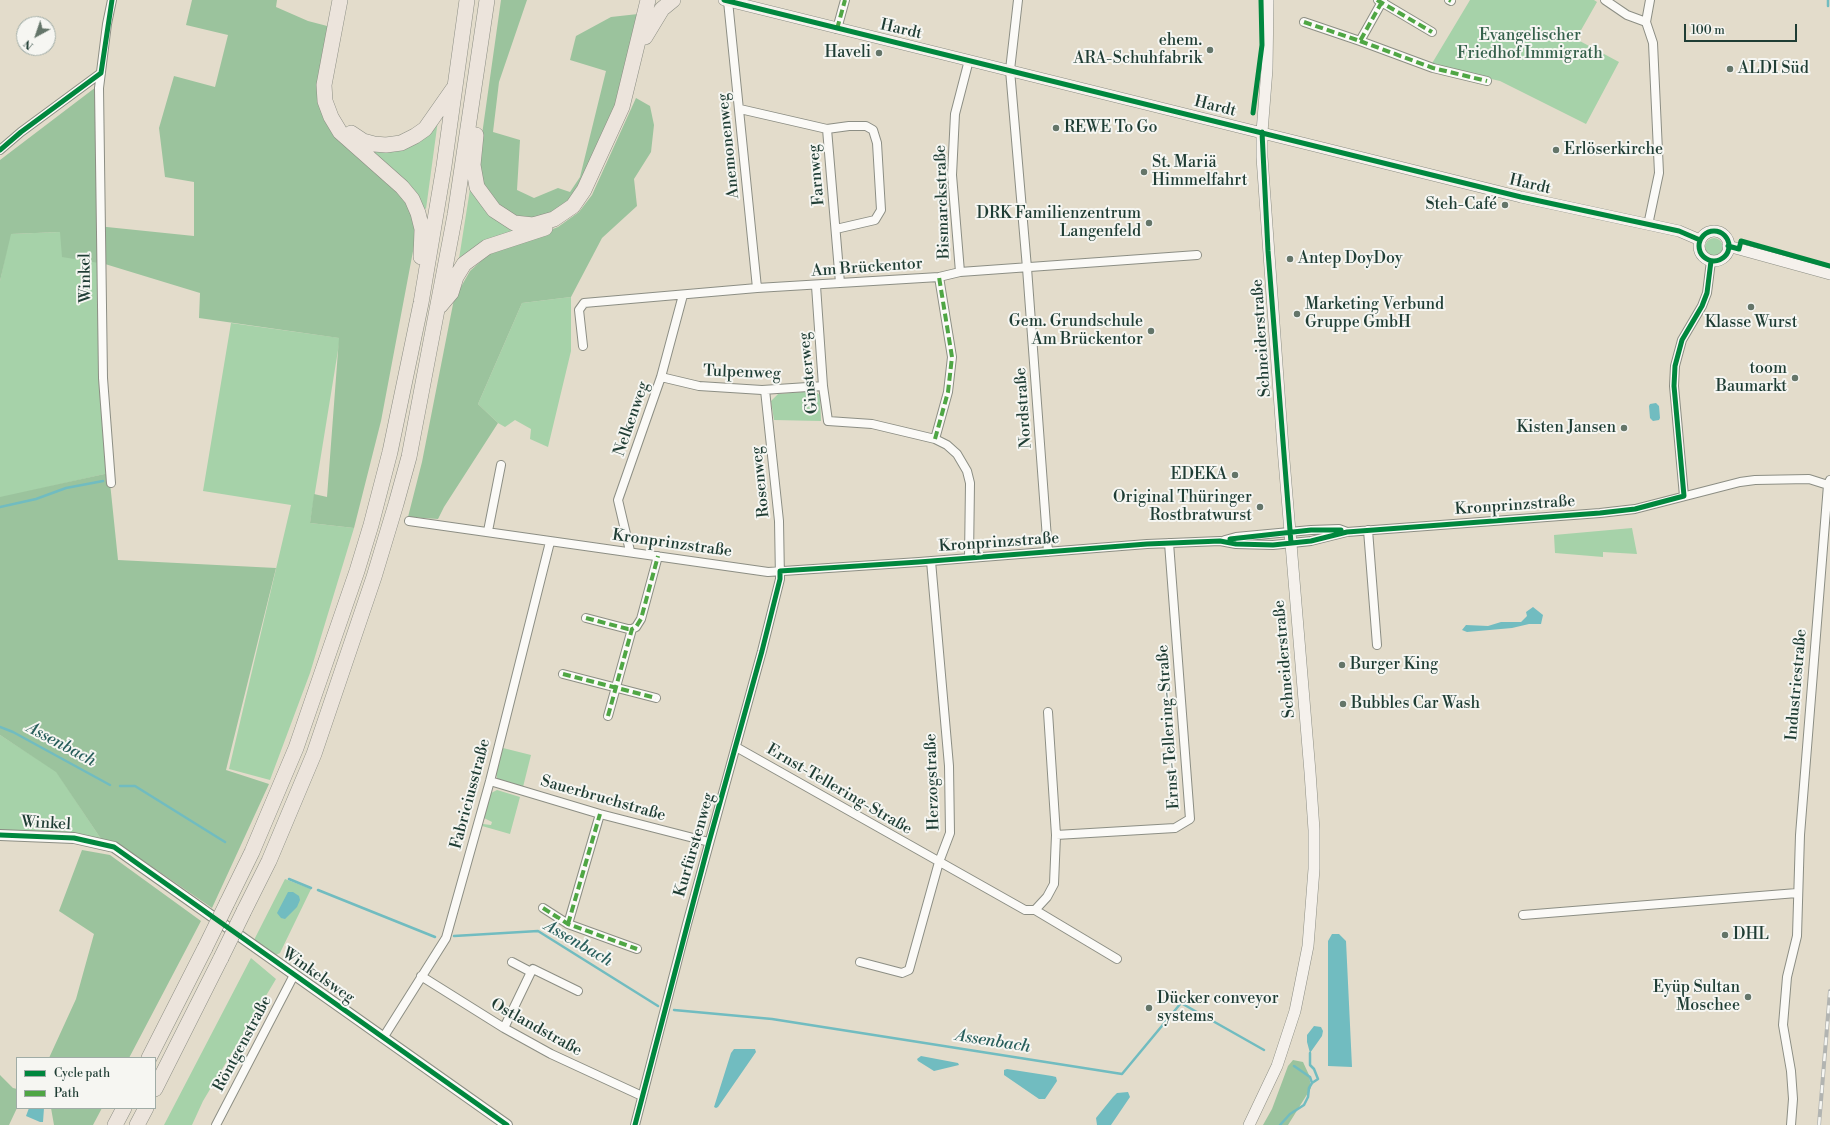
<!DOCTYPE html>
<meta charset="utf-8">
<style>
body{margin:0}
#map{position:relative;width:1830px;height:1125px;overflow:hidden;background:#e3dccb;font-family:"Libre Bodoni",serif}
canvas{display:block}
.legend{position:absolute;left:16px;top:1057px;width:140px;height:52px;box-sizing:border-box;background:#f6f6f2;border:1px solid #a0aca6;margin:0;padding:5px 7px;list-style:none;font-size:12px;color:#1f3d34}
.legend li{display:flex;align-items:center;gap:8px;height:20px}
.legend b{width:20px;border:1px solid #a0aca6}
.north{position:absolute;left:16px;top:16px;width:40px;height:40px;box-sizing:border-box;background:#f6f6f2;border:1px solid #a0aca6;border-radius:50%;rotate:220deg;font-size:11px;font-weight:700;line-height:16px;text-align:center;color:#1f3d34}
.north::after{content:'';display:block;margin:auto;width:14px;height:18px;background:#647569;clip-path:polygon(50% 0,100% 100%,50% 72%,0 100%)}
.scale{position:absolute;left:1684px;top:24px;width:113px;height:18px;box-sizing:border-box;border:2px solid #1f3d34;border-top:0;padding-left:5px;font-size:12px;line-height:14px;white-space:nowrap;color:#1f3d34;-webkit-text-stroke:3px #f6f6f2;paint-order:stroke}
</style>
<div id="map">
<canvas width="1830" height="1125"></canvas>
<ul class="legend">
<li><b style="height:5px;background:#00873e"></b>Cycle path</li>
<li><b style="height:5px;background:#4fa644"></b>Path</li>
</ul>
<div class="north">N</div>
<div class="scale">100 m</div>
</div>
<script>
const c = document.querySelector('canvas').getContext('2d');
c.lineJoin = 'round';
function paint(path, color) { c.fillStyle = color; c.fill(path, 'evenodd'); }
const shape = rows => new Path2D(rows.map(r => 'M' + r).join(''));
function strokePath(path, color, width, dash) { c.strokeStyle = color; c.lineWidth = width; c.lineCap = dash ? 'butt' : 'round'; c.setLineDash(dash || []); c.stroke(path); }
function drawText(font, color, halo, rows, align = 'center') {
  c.font = font + ' "Libre Bodoni",serif'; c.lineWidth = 4; c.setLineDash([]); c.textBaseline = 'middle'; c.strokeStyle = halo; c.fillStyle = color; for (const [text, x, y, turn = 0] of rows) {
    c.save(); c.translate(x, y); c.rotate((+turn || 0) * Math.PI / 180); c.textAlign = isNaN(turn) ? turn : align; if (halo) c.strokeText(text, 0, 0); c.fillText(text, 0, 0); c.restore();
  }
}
const green = shape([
 [1470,0,1594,0,1597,2,1576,39,1619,62,1586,124,1500,81,1431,65],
 [438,120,426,209,418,204,363,148,374,150],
 [471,183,522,230,458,265],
 [60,232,105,264,109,473,0,498,0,281,10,234],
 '1705 247a9 9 0 1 1 18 0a9 9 0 1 1-18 0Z',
 [571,297,571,351,548,447,530,439,531,429,515,420,505,427,498,423,478,404,522,303],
 [231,323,340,338,310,523,354,528,310,673,270,780,229,769,291,505,203,491],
 [814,391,820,395,821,421,774,420,771,401,778,394],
 [1632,528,1637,554,1603,552,1603,557,1555,553,1554,535],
 [0,735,56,771,101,839,0,832],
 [503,748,531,755,523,787,501,781,497,778,496,773],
 [497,790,520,797,510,834,482,826,483,824,491,825,492,822,484,818,489,797,491,793],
 [285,879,311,889,280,953,276,955,254,940],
 [251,958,276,979,203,1101,192,1125,164,1125]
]);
const forest = shape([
 [192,0,277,0,276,7,308,21,331,27,331,130,406,199,417,230,381,421,354,528,310,523,314,494,327,497,339,338,199,318,200,293,105,264,62,257,60,232,11,234,0,281,0,160,96,87,97,226,194,236,194,182,165,177,159,128,174,76,215,87,228,35,186,25],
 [501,0,527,0,499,82,493,132,520,140,517,190,534,198,558,188,570,192,580,177,606,71,570,60,576,36,611,17,638,14,617,104,579,188,569,203,551,215,531,220,515,218,496,205,481,184,478,163],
 [636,98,650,106,654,125,651,152,634,179,637,206,602,238,571,297,522,303,478,404,498,423,444,507,438,519,408,517,422,462,454,299,470,271,490,253,558,227,579,212,592,195],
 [109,473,118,560,276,568,226,770,269,784,212,908,116,842,101,839,56,772,0,735,0,497],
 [82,850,110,855,201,921,129,1058,49,1058,76,999,94,934,59,911],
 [1293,1060,1303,1062,1309,1075,1311,1088,1288,1125,1263,1125,1272,1109,1288,1066],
 [0,1075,13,1088,17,1089,17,1108,9,1125,0,1125],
 [51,1108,102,1108,93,1125,54,1125]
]);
const water = shape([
 [1656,403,1659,406,1660,418,1659,420,1653,421,1650,418,1649,406,1650,404],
 [1533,607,1543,615,1541,624,1529,624,1512,628,1467,632,1462,630,1466,625,1488,626,1501,622,1521,622,1527,616,1526,612],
 [288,892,293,892,299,896,300,900,297,907,285,919,281,918,277,913],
 [1332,934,1339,934,1346,941,1352,1067,1328,1066,1328,941],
 [1314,1026,1321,1027,1323,1031,1322,1036,1310,1053,1307,1042,1307,1035],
 [734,1049,755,1049,756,1052,718,1107,716,1108,714,1107,731,1053],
 [921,1056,958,1063,959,1065,934,1071,918,1061,917,1059],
 [1007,1069,1052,1076,1056,1077,1057,1081,1045,1099,1039,1099,1004,1075,1004,1070],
 [1128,1092,1130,1097,1111,1125,1097,1125,1096,1118,1113,1097,1117,1093],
 [29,1108,44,1108,43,1122,40,1122,26,1116]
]);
const stream = shape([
 [1828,6,1828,0],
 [0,507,36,499,66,488,103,481],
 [0,727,13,732,110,785],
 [120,786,135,786,225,842],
 [289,879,311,888],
 [318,890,435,937],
 [454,936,538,931,658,1006],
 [674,1010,772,1019,1122,1074,1181,1003,1264,1050],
 [1310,1053,1310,1065,1314,1069,1318,1079,1312,1083],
 [1280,1125,1290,1114,1304,1105,1308,1097,1309,1088,1312,1083,1310,1077,1294,1066]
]);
const minor = shape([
 [1018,0,1010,70,1027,268,1048,552],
 [1378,0,1432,32],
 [1449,0,1451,1],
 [1605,0,1627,15,1646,22],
 [728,1,757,288],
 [1304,22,1360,41,1383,0],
 [837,29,845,0],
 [1360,41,1433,68,1487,81],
 [740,109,827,129,840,283],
 [827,129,849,126,866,126,873,130,877,143,881,210,875,220,836,229],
 [0,150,21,132,101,73],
 [1648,225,1659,173,1653,43,1646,22,1650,0],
 [960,272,952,175,955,114,969,60],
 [816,286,823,386,828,421,872,424,935,439,947,445,957,454,967,471,970,483,969,558],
 [583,346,579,310,584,303,757,288,939,277,960,272,1197,255],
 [661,377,699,386,762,390,823,386],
 [935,439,948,392,952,357,939,277],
 [111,483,103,378,99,88,107,24,112,0],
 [1684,496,1674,386,1675,366,1682,340,1702,306,1707,293,1711,261],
 [409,521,768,572,919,562,1147,544,1220,541,1236,544,1273,545,1311,541,1347,532,1600,513,1635,509,1740,482,1755,480,1809,479,1828,485],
 [1368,530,1377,645],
 [488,531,501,465],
 [1225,540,1236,537,1311,530,1339,529,1347,532],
 [630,551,618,500,661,377,683,295],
 [586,618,628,629,632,629],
 [563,674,656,698],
 [1048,712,1056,835,1175,828,1190,819,1169,543],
 [608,716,632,629,636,627,641,619,658,556],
 [736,747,1025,910,1035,910,1047,897,1054,884,1056,835],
 [490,781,600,814,709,842],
 [543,908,568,924,637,949],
 [1035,910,1117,959],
 [1523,915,1797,893],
 [568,924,600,814],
 [860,962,902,973,909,970,939,862,950,833,949,766,931,561],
 [531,972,533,969,578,991],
 [421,976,504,1028,551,1054,642,1096],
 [504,1028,531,972,512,962],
 [383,1038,446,938,490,781,550,542],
 [216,1125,294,975],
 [635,1125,687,924,762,651,780,579,779,521,765,390],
 [1791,1125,1793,1099,1791,1071,1783,1025,1787,977,1797,936,1800,835,1828,485,1830,480]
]);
const tertiary = shape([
 [0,835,74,838,114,847,507,1125]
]);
const secondary = shape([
 [724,0,1521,197,1679,231,1700,240],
 '1699 246a15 15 0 1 1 30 0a15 15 0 1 1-30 0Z',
 [1728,246,1830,274],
 [1249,1125,1277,1066,1295,1011,1308,946,1314,869,1314,830,1310,772,1283,448,1262,157,1262,132,1267,69,1268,0]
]);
const motorway = shape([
 [340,0,324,85,325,101,331,117,340,132,402,187,412,199,418,213,422,229,421,257],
 [645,37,662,9,673,0],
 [351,133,363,141,374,144,386,145,401,143,415,136,425,129,453,89],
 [476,135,473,165,477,187,494,210,514,223,533,225,554,219,573,206,584,190,622,107,648,0],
 [440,306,451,293,456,277,464,264,487,247,545,228],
 [227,903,252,852,296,748,357,571,371,525,390,452,421,303,444,166,467,0],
 [244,911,269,861,314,754,374,577,396,504,409,457,455,215,487,0],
 [149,1058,205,948],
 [155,1089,221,958],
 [115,1125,124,1108],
 [137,1125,146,1108]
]);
const rail = shape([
 [1819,1125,1830,991]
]);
const motorwayBridge = shape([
 [205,948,227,903],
 [221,958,244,911]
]);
const quiet = shape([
 [1377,0,1432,32],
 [1449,0,1451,1],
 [1304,22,1360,41,1383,0],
 [837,29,845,0],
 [1360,41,1433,68,1487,81],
 [935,439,948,392,952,357,939,277],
 [586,618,628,629,632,629],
 [563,674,656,698],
 [608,716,632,629,636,627,641,619,658,556],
 [543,908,568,924,637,949],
 [568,924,600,814]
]);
const cycleway = shape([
 [724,0,1521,197,1679,231,1700,240],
 [1253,113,1262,45,1261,0],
 [1262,132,1268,251,1291,543],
 [0,150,21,132,101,73,112,0],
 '1699 246a15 15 0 1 1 30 0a15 15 0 1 1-30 0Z',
 [1728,246,1739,249,1741,241,1830,266],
 [1230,539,1311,530,1341,530],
 [0,835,74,838,114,847,507,1125],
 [635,1125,709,842,762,651,780,579,780,571,919,562,1147,544,1220,541,1236,544,1273,545,1311,541,1347,532,1600,513,1635,509,1684,496,1674,386,1675,366,1682,340,1702,306,1707,293,1711,261]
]);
const markers = [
 [1210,50,4,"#647569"],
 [879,53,4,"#647569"],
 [1730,69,4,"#647569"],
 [1056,128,4,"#647569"],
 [1556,150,4,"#647569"],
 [1144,172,4,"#647569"],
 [1505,205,4,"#647569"],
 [1149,223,4,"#647569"],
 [1290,259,4,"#647569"],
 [1751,307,4,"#647569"],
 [1297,314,4,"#647569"],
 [1151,331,4,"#647569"],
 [1795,378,4,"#647569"],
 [1624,428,4,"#647569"],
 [1235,475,4,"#647569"],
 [1260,507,4,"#647569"],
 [1342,665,4,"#647569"],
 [1343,704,4,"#647569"],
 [1725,935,4,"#647569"],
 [1748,997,4,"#647569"],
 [1149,1008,4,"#647569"]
];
const streetNames = [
 ["Hardt",901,30,13],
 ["Hardt",1215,107,14],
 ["Anemonenweg",729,146,-96],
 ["Farnweg",817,175,-95],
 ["Hardt",1530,185,13],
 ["Bismarckstraße",943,202,-92],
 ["Am Brückentor",867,268,-4],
 ["Winkel",86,278,-91],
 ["Schneiderstraße",1262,338,-94],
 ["Tulpenweg",742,373,2],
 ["Ginsterweg",809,373,-96],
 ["Nordstraße",1024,408,-94],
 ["Nelkenweg",632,419,-71],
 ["Rosenweg",761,482,-96],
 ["Kronprinzstraße",1515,506,-4],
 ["Kronprinzstraße",999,543,-4],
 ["Kronprinzstraße",672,544,8],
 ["Schneiderstraße",1285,659,-95],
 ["Industriestraße",1797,685,-85],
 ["Ernst-Tellering-Straße",1169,727,-94],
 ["Herzogstraße",933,782,-92],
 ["Ernst-Tellering-Straße",839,790,30],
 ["Fabriciusstraße",471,794,-75],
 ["Sauerbruchstraße",603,799,16],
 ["Winkel",46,824,3],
 ["Kurfürstenweg",695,845,-74],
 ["Winkelsweg",318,976,35],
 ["Ostlandstraße",536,1028,29],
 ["Röntgenstraße",243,1044,-62]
];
const parkNames = [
 ["Evangelischer",1530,36],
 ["Friedhof Immigrath",1530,54]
];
const poiNames = [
 ["ehem.",1202,41],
 ["ARA-Schuhfabrik",1202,59],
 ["Haveli",871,53],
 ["ALDI Süd",1738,69,"left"],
 ["REWE To Go",1064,128,"left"],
 ["Erlöserkirche",1564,150,"left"],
 ["St. Mariä",1152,163,"left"],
 ["Himmelfahrt",1152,181,"left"],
 ["Steh-Café",1497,205],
 ["DRK Familienzentrum",1141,214],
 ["Langenfeld",1141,232],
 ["Antep DoyDoy",1298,259,"left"],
 ["Marketing Verbund",1305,305,"left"],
 ["Gruppe GmbH",1305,323,"left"],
 ["Gem. Grundschule",1143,322],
 ["Am Brückentor",1143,340],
 ["Klasse Wurst",1751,323,"center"],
 ["toom",1787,369],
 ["Baumarkt",1787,387],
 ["Kisten Jansen",1616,428],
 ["EDEKA",1227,475],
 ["Original Thüringer",1252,498],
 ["Rostbratwurst",1252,516],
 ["Burger King",1350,665,"left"],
 ["Bubbles Car Wash",1351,704,"left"],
 ["DHL",1733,935,"left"],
 ["Eyüp Sultan",1740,988],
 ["Moschee",1740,1006],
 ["Dücker conveyor",1157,999,"left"],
 ["systems",1157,1017,"left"]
];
const waterNames = [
 ["Assenbach",61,745,28],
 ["Assenbach",578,944,30],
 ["Assenbach",993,1042,9]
];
paint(green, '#a6d2a9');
paint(forest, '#9bc39d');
paint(water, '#71bcc0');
strokePath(stream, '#71bcc0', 2.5);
strokePath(minor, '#8c8e84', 10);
strokePath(tertiary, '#8c8e84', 12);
strokePath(secondary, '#8c8e84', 12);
strokePath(motorway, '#8c8e84', 16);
strokePath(minor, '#fbfaf7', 8);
strokePath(tertiary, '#fbfaf7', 10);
strokePath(secondary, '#f5f1ec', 11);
strokePath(motorway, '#ece4dc', 15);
strokePath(rail, '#b2b4b1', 4);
strokePath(rail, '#f6f6f2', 2.5, [8]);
strokePath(motorwayBridge, '#8c8e84', 16, []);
strokePath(motorwayBridge, '#ece4dc', 15);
strokePath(quiet, '#4fa644', 4, [8, 4]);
strokePath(cycleway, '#00873e', 5);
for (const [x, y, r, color] of markers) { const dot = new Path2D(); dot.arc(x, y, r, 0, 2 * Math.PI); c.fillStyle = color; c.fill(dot); strokePath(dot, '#f6f6f2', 1.5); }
drawText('16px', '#1f3d34', '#f6f6f2', streetNames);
drawText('16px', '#34604a', '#f6f6f2', parkNames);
drawText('16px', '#1f3d34', '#f6f6f2', poiNames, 'right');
drawText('italic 17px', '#295f5c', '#f6f6f2', waterNames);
</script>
